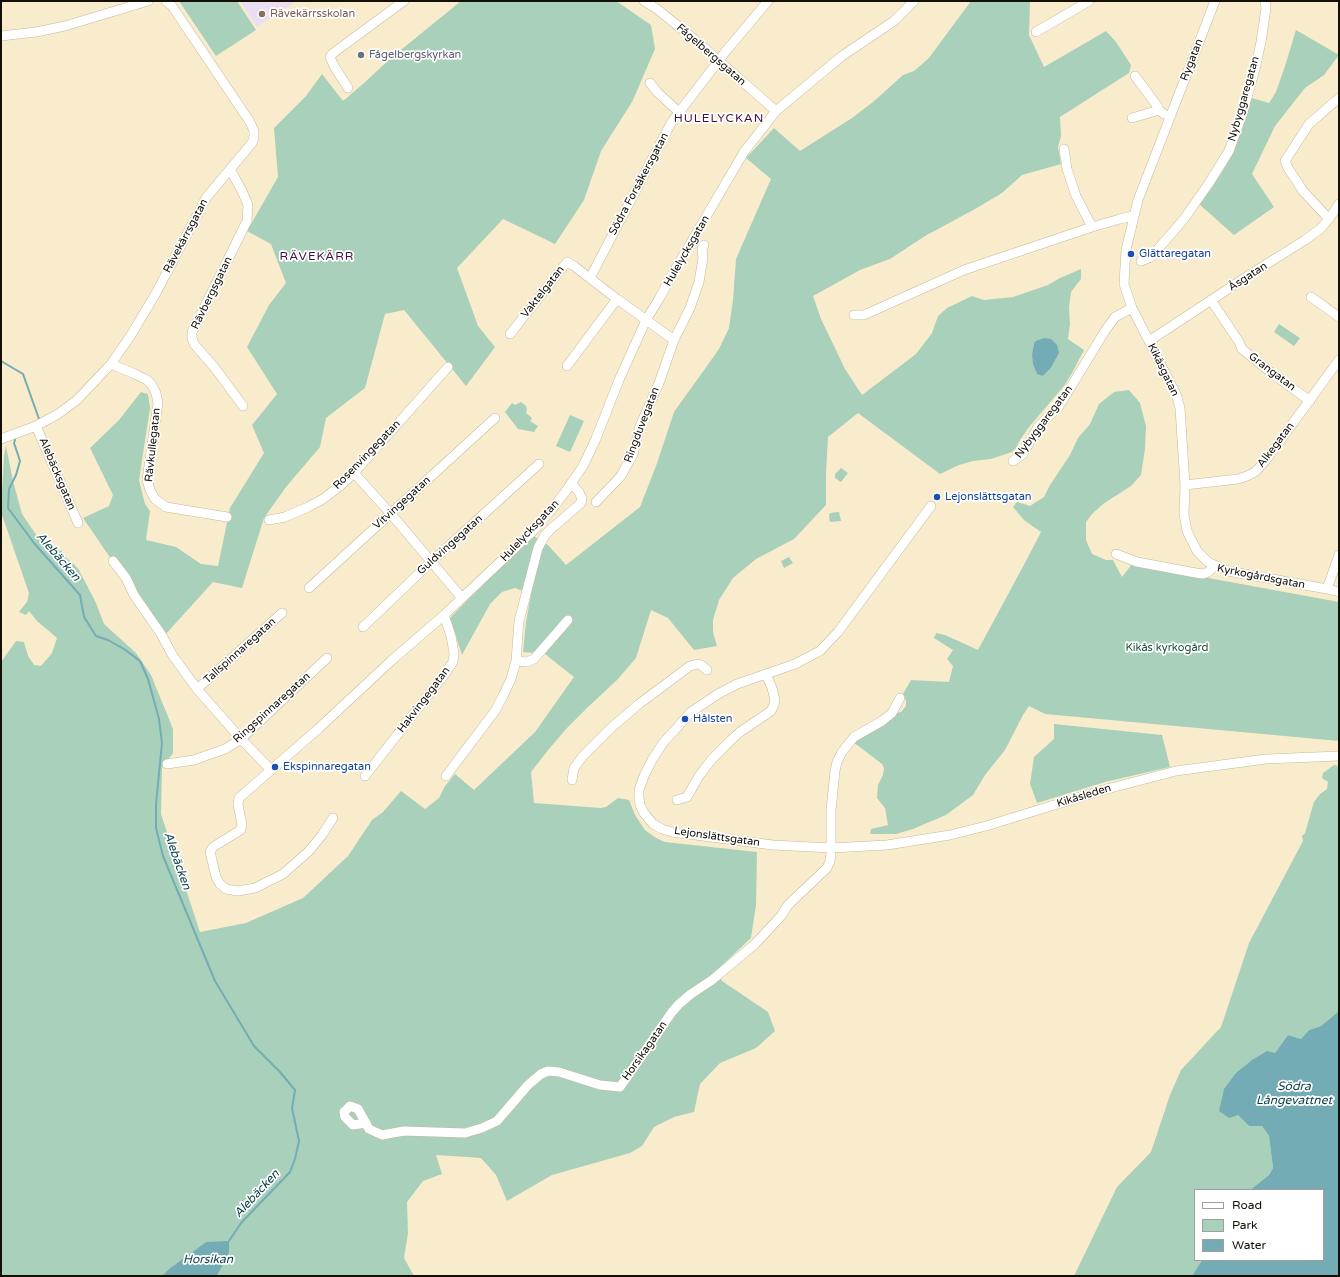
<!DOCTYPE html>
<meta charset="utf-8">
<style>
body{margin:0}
#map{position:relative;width:1340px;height:1277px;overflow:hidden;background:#f8eccc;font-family:"Varela Round",sans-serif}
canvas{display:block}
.frame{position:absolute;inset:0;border:2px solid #130f05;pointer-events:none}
.legend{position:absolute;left:1194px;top:1189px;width:130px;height:72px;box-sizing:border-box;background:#fff;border:1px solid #a19f9b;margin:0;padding:5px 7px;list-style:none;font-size:12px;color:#130f05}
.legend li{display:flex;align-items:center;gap:8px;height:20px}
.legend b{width:20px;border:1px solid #a19f9b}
</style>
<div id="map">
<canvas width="1340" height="1277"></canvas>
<div class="frame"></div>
<ul class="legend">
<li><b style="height:5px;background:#fff"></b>Road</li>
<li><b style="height:11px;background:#a9d0bb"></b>Park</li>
<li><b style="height:11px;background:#74acb6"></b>Water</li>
</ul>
</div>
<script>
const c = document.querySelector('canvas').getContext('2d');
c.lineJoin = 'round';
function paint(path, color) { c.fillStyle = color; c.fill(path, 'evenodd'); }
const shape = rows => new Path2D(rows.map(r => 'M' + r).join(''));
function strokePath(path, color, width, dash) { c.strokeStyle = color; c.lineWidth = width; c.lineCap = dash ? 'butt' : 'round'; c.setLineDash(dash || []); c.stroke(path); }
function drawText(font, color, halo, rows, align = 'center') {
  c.font = font + ' "Varela Round",sans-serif'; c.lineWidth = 3.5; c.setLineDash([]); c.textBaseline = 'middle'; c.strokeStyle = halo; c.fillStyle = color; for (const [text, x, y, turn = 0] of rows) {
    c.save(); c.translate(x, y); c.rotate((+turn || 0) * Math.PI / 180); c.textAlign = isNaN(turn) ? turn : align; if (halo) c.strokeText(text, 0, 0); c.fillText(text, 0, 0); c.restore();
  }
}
const education = shape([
 [240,1,297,1,257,27]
]);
const green = shape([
 [179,1,237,1,256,30,216,56],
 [461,1,616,1,651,25,655,49,632,102,601,151,584,200,555,244,503,219,457,268,478,326,495,347,466,386,404,310,385,314,365,388,326,418,320,447,286,487,264,518,242,588,213,582,164,636,83,518,109,506,113,495,90,448,119,420,141,392,148,394,150,408,139,480,145,504,150,511,146,540,176,547,201,564,218,566,230,508,264,453,252,425,277,394,247,347,269,305,286,283,271,244,247,231,278,177,274,128,306,96,322,74,343,101,364,83,391,58],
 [971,1,1030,1,1029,35,1044,67,1106,31,1116,42,1131,65,1129,73,1060,117,1061,136,1058,147,1061,164,1022,175,1002,193,975,209,925,236,890,259,860,270,813,296,821,319,845,369,862,395,916,354,932,333,938,316,947,308,972,296,984,300,1013,297,1048,285,1060,278,1081,269,1081,279,1071,292,1069,307,1070,324,1068,339,1084,350,1072,373,1064,386,1029,427,1020,440,1016,448,1012,452,991,459,973,461,959,465,940,474,858,413,828,437,826,473,826,505,794,539,756,559,733,578,719,600,713,620,713,632,717,646,694,650,668,618,651,610,636,658,617,680,588,707,567,728,549,749,531,772,534,803,601,808,606,807,618,798,629,800,635,815,645,830,656,838,665,842,757,852,756,905,751,938,717,970,722,981,768,1012,775,1031,756,1048,720,1063,700,1084,694,1112,674,1117,654,1127,642,1146,630,1153,552,1175,507,1201,496,1175,481,1158,436,1155,442,1174,423,1181,407,1202,408,1233,404,1258,414,1276,217,1276,229,1253,206,1242,170,1268,162,1276,1,1276,1,662,16,641,24,642,28,656,34,665,41,666,52,653,57,638,37,621,29,611,26,615,19,612,27,602,29,593,1,512,4,456,6,446,13,481,22,514,39,539,63,552,66,558,73,563,79,570,96,603,104,624,136,653,151,675,173,729,173,753,162,768,161,814,200,932,246,923,303,898,348,856,372,820,383,812,401,791,425,809,439,798,445,786,455,774,474,790,535,732,574,677,545,654,523,652,526,622,531,594,515,588,502,592,490,604,462,655,450,618,532,535,548,545,566,565,640,507,656,466,674,412,719,349,729,328,733,300,736,259,771,179,746,158,774,128,800,151,852,118,873,102,903,75,914,71,929,58],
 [1034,343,1059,353,1051,368,1043,376,1032,354],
 [1296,30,1339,55,1324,75,1305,88,1275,126,1252,174,1274,207,1234,235,1199,204,1211,189,1227,164,1252,98,1269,103,1276,92,1285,66],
 [1279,324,1300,338,1294,346,1274,332],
 [1129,390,1140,403,1146,426,1145,449,1141,475,1131,486,1103,504,1092,514,1086,522,1086,540,1092,554,1106,560,1113,560,1122,577,1132,564,1339,602,1339,741,1045,714,1029,706,1023,715,1005,750,985,775,973,795,946,815,913,829,896,834,870,834,871,829,888,825,885,808,877,798,878,785,883,775,884,768,882,764,853,742,897,713,901,712,906,706,906,700,903,697,903,694,911,680,949,682,953,666,947,659,953,650,934,638,936,633,945,635,978,650,1026,561,1041,532,1024,520,1013,507,1017,502,1030,506,1044,497,1050,485,1070,455,1078,438,1090,424,1099,404,1114,392],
 [521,402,526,406,527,409,526,413,532,418,530,421,538,426,534,432,518,429,505,412,512,403,515,405],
 [570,415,584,421,570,452,556,446],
 [841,468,848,473,841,482,835,478,835,474],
 [839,512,841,521,830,522,829,516,830,513],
 [789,557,793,563,784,568,781,561],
 [1054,724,1162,735,1170,767,1105,782,1037,803,1030,784,1034,757,1054,739],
 [1334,765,1339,766,1339,1011,1321,1026,1309,1030,1301,1039,1288,1035,1275,1053,1238,1115,1249,1126,1262,1126,1269,1136,1273,1168,1269,1175,1250,1190,1195,1190,1195,1260,1202,1260,1192,1276,1074,1276,1117,1187,1151,1152,1170,1095,1181,1070,1221,1027,1249,943,1303,841,1302,836,1305,833,1314,802,1320,794,1327,789,1328,782,1322,778,1323,773]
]);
const water = shape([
 [1044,338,1051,339,1057,345,1059,353,1051,368,1043,376,1037,374,1033,364,1032,354,1034,343,1036,341],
 [1339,1011,1339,1276,1192,1276,1202,1260,1323,1260,1323,1190,1250,1190,1269,1175,1273,1168,1269,1136,1262,1126,1249,1126,1238,1115,1229,1118,1219,1111,1224,1089,1236,1073,1252,1060,1267,1051,1275,1053,1288,1035,1301,1039,1309,1030,1321,1026],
 [229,1241,229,1253,217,1276,162,1276,170,1268,206,1242]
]);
const stream = shape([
 [1,361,23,374,39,419],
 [15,440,14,443,20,461,16,475,9,489,8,508,34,543,80,595,84,617,96,636,108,640,124,649,140,661,148,679,159,719,162,743,156,804,156,828,163,856,215,981,254,1046,280,1072,295,1090,292,1108,299,1141,295,1159,290,1172,241,1223,229,1241]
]);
const minor = shape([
 [644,1,657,9,694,39,776,111],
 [1215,1,1138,200,1126,250,1124,284,1132,308,1176,394,1180,408,1185,485,1184,514,1187,531,1197,551,1208,562,1228,571,1327,589,1339,592],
 [1036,32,1089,1],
 [1,36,36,32,65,26,148,1],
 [1135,76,1158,107,1159,110],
 [650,83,657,92,679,112],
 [348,88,334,66,330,57,332,54,404,1],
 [1132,118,1159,110,1164,114],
 [1064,149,1067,169,1076,196,1092,227],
 [230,169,242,191,248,205,247,221,192,332,192,338,194,344,214,367,243,406],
 [1329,219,1303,191,1288,168,1285,161,1309,124,1339,98],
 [1141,261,1151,257,1184,219,1209,183,1229,151,1242,115,1255,69,1261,42,1266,8,1265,1],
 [590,278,671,123,726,51,768,1],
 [1311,297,1339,317],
 [1211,300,1239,342,1242,349,1273,374,1310,401],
 [854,315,864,315,964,270,1092,227,1120,219,1133,216],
 [510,334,567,262,574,266,617,299,674,340,690,308,699,282,703,258,702,249,704,245],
 [1149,341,1254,272,1305,240,1320,229,1329,219,1339,204],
 [111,364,135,374,147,380,152,385,156,393,158,403,147,480,150,490,155,499,166,507,227,517],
 [567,366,617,299],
 [36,426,78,523],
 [1,439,36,426,58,414,77,400,111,364,131,335,156,293,206,198,252,143,254,137,254,131,250,122,172,6,166,1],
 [1013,461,1023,454,1038,427,1059,406,1064,398,1105,331,1115,317,1132,308],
 [354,473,391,514,462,598],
 [1185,485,1238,479,1247,476,1255,472,1266,460,1339,360],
 [596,502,621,476,633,454,640,426,659,383,674,340],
 [931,506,838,632,820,651,795,664,737,684,718,694,691,712,663,743,652,760,644,776,639,790,639,797,640,805,644,813,653,824,662,829,672,832,773,845,831,848,887,845,950,835,986,826,1103,790,1176,771,1266,759,1339,756],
 [269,520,285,517,308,507,323,499,340,486,354,473,448,367],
 [1116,554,1137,562,1196,573,1203,574,1208,572,1215,566],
 [113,561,126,578,134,595,161,634,173,656,197,689,241,739,271,770],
 [309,588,495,418],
 [1327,589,1339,555],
 [363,627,432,561,539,464],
 [516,661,527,662,534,659,568,620],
 [197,689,282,613],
 [167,764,194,760,225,749,241,739,327,658],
 [365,776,444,675,453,662,454,653,451,636,444,615],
 [446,776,495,711,502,698,511,679,516,661,519,621,538,548,545,535,551,529,581,503,582,499,579,492,571,483],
 [572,780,574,768,583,756,612,727,639,704,690,666,698,664,701,665,707,670],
 [677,800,687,797,699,776,712,759,730,741,740,732,771,711,774,705,775,700,772,688,766,674],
 [333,818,322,835,309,851,283,874,255,888,238,891,226,889,220,884,216,877,210,852,213,847,239,831,241,829,242,825,238,804,239,798,318,729,391,661,444,615,535,529,552,509,566,491,583,466,595,441,619,380,646,320,659,299,673,273,744,152,769,120,776,111,842,56,894,21,914,1],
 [366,1123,353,1125,345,1117,344,1112,350,1106,358,1109,369,1129,382,1135,404,1131,465,1133,482,1128,497,1121,528,1085,541,1074,548,1071,559,1072,600,1085,620,1087,672,1012,679,1004,691,994,712,980,755,944,781,916,788,905,827,868,830,861,831,853,831,810,835,771,837,762,842,752,854,737,882,721,892,713,900,698]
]);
const markers = [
 [262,14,4,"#8d6e63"],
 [361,55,4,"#6b7280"],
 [1131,254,4,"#1a4fb4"],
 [937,497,4,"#1a4fb4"],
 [685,719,4,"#1a4fb4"],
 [275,767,4,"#1a4fb4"]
];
const educationNames = [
 ["Rävekärrsskolan",270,14]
];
const worshipNames = [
 ["Fågelbergskyrkan",369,55]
];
const streetNames = [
 ["Fågelbergsgatan",711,55,41],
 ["Rygatan",1192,60,-69],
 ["Nybyggaregatan",1244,99,-74],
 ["Södra Forsåkersgatan",639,184,-62],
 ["Rävekärrsgatan",186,236,-62],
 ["Hulelycksgatan",687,251,-60],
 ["Åsgatan",1248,277,-33],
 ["Vaktelgatan",543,292,-52],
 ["Rävbergsgatan",212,293,-64],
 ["Kikåsgatan",1163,370,64],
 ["Grangatan",1272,372,37],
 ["Nybyggaregatan",1044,422,-53],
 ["Ringduvegatan",642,425,-69],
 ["Rävkullegatan",153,445,-84],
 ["Alkegatan",1276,445,-53],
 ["Rosenvingegatan",367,455,-46],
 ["Alebäcksgatan",57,474,67],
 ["Vitvingegatan",402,503,-42],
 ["Hulelycksgatan",530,531,-47],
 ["Guldvingegatan",450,545,-42],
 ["Kyrkogårdsgatan",1261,577,11],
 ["Tallspinnaregatan",240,651,-42],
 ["Hakvingegatan",424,700,-53],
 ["Ringspinnaregatan",272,708,-42],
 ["Kikåsleden",1084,796,-17],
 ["Lejonslättsgatan",717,837,8],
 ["Horsikagatan",645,1051,-55]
];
const transitNames = [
 ["Glättaregatan",1139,254],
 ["Lejonslättsgatan",945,497],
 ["Hålsten",693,719],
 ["Ekspinnaregatan",283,767]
];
const parkNames = [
 ["Kikås kyrkogård",1167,648]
];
const neighbourhoodNames = [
 ["HULELYCKAN",719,119],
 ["RÄVEKÄRR",317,257]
];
const waterNames = [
 ["Alebäcken",58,557,49],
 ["Alebäcken",177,861,71],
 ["Södra",1294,1087],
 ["Långevattnet",1294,1101],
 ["Alebäcken",257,1194,-47],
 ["Horsikan",208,1260]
];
paint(education, '#e9def2');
paint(green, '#a9d0bb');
paint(water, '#74acb6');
strokePath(stream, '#74acb6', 2);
strokePath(minor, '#c4b99a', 10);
strokePath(minor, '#fff', 9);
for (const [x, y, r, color] of markers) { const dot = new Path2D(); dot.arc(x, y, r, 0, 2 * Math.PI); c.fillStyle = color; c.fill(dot); strokePath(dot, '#fff', 1.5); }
drawText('11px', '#785e54', '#fff', educationNames, 'left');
drawText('11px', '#5b616d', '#fff', worshipNames, 'left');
drawText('11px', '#130f05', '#fff', streetNames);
drawText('11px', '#164399', '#fff', transitNames, 'left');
drawText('11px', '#1a5138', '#fff', parkNames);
c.letterSpacing = '1px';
drawText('12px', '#421040', '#fff', neighbourhoodNames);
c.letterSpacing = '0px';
drawText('italic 12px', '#073e45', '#fff', waterNames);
</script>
